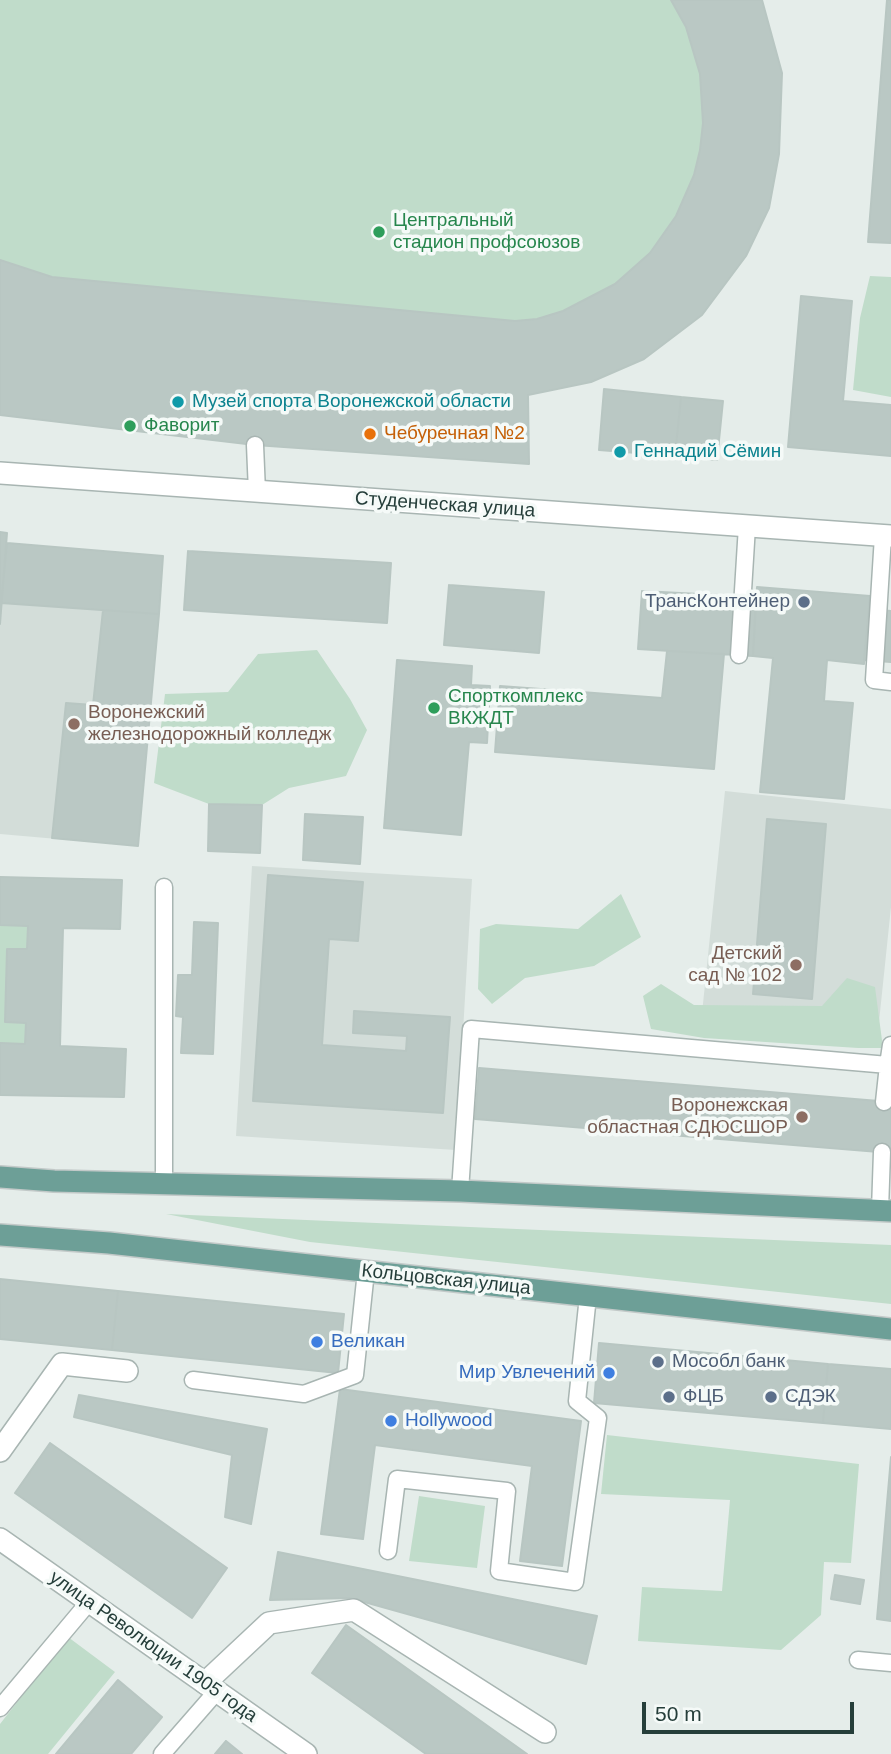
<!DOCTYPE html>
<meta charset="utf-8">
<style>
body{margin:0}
#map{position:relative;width:891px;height:1754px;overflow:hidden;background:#e5edea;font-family:Arial,sans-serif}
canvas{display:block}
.scale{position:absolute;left:642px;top:1702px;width:212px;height:32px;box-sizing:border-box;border:4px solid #253e3a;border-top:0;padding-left:9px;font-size:21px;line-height:24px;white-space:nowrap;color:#253e3a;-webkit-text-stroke:5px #f5faf8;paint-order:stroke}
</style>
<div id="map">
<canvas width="891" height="1754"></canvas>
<div class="scale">50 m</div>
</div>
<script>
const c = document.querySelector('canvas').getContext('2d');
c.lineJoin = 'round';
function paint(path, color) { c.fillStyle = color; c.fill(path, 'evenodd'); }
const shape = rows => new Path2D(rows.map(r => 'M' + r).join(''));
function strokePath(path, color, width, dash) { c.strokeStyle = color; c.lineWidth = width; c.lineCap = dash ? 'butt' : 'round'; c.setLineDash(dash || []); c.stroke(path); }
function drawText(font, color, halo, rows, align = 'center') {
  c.font = font + ' Arial,sans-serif'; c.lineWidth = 7; c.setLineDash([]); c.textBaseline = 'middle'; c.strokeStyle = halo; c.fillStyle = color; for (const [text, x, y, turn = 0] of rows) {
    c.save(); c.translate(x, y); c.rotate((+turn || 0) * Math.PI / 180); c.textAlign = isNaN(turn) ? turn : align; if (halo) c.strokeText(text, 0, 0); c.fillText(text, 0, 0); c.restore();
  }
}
const built = shape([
 [0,532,7,533,7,543,163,556,138,846,0,834],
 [725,791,891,809,891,907,877,1041,701,1023],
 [252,866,472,879,456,1150,236,1136]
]);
const green = shape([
 [0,0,762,0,782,73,779,154,769,208,746,256,702,315,644,359,591,382,528,395,529,464,255,445,0,415],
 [870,276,891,277,891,397,853,390,860,318],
 [317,650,350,699,367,730,346,776,289,788,262,805,209,804,154,783,165,694,228,692,258,654],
 [621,894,641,937,594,966,525,978,492,1004,478,989,480,929,496,924,578,929],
 [0,925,28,926,27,949,7,949,5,1022,26,1023,25,1044,0,1043],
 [847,978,875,987,883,1048,858,1048,704,1038,651,1029,643,996,661,984,694,1005,822,1006],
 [166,1214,891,1245,891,1304,310,1242],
 [607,1435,859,1464,851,1563,824,1562,821,1615,781,1650,638,1641,642,1587,722,1591,730,1500,601,1494],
 [419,1496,485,1506,477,1568,409,1561],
 [68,1637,115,1672,48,1754,0,1754,0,1724]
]);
const building = shape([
 [671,0,762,0,782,73,779,154,769,208,746,256,702,315,644,359,591,382,528,395,529,464,255,445,0,415,0,260,52,277,515,321,537,319,563,311,615,284,650,253,676,216,694,175,700,150,703,123,700,74,686,27,671,0],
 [887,0,891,0,891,243,868,242,887,0],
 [801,296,852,301,843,401,891,405,891,456,788,447,801,296],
 [604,389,681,397,675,456,599,450,604,389],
 [681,397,723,401,717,460,675,456,681,397],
 [0,532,7,533,0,624,0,532],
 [7,543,163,556,159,614,1,603,7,543],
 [188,551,391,563,387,623,184,610,188,551],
 [449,585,544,592,539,653,444,645,449,585],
 [757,587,870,596,864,664,827,660,824,701,853,703,844,799,760,792,773,658,753,656,757,587],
 [642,591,756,597,753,656,638,649,642,591],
 [869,609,891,611,891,662,864,660,869,609],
 [103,610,159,614,138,846,52,838,66,703,93,705,103,610],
 [667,651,724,654,714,769,495,752,500,686,662,698,667,651],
 [397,660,472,666,471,685,490,686,487,743,469,742,461,835,384,828,397,660],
 [209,804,262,805,260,853,208,851,209,804],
 [305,814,363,817,360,864,303,860,305,814],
 [767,819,826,824,812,999,753,994,767,819],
 [268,875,363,882,358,941,329,939,322,1045,406,1051,407,1036,353,1033,354,1011,450,1017,443,1113,253,1101,268,875],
 [0,877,122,880,120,929,63,928,60,1046,126,1049,124,1097,0,1095,0,1043,25,1044,26,1023,5,1022,7,949,27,949,28,926,0,925,0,877],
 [194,922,218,923,213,1054,181,1053,183,1017,176,1016,178,975,192,975,194,922],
 [479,1068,891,1102,891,1153,475,1119,479,1068],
 [0,1279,118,1291,112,1350,0,1339,0,1279],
 [118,1291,344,1314,338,1373,112,1350,118,1291],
 [599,1343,828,1364,823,1423,594,1403,599,1343],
 [828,1364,891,1369,891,1429,823,1423,828,1364],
 [340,1389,581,1421,562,1566,520,1561,532,1466,375,1445,363,1539,321,1534,340,1389],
 [79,1395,267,1429,251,1524,225,1517,232,1455,74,1417,79,1395],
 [50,1443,227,1568,192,1618,15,1493,50,1443],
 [891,1457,891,1621,877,1619,891,1457],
 [278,1552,597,1616,586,1664,350,1598,270,1600,278,1552],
 [835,1575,864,1580,860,1604,831,1599,835,1575],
 [346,1625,527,1754,426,1754,312,1673,346,1625],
 [118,1680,162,1717,131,1754,56,1754,118,1680],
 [226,1741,242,1754,215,1754,226,1741]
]);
const service = shape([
 [255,445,257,492],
 [883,536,874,680,891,682],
 [739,655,747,526],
 [888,1065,891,1045],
 [164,1184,164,887],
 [460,1191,471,1029,888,1065,884,1102],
 [880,1210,882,1152],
 [193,1380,304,1394,355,1375,366,1271],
 [388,1551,397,1479,507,1491,499,1571,575,1582,598,1418,577,1401,588,1296],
 [858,1660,891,1663],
 [0,1708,89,1602],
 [162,1754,217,1691]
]);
const minor = shape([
 [0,473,891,536],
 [0,1451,62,1364,127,1371],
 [205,1683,269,1623,354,1610,545,1732]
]);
const tertiary = shape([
 [0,1539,306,1754]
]);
const primary = shape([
 [0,1177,54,1181,460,1191,891,1211],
 [0,1235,109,1243,891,1329]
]);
const markers = [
 [379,232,7,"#2e9e5b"],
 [178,402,7,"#0f9aa8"],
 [130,426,7,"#2e9e5b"],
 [370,434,7,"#e8710a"],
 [620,452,7,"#0f9aa8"],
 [804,602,7,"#5c6f8a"],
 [434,708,7,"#2e9e5b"],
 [74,724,7,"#8d6e63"],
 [796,965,7,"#8d6e63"],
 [802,1117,7,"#8d6e63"],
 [317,1342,7,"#3f7fe0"],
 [658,1362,7,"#5c6f8a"],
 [609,1373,7,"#3f7fe0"],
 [669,1397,7,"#5c6f8a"],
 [771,1397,7,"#5c6f8a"],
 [391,1421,7,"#3f7fe0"]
];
const leisureNames = [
 ["Центральный",393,221],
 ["стадион профсоюзов",393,243],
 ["Фаворит",144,426],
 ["Спорткомплекс",448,697],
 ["ВКЖДТ",448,719]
];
const cultureNames = [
 ["Музей спорта Воронежской области",192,402],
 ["Геннадий Сёмин",634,452]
];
const foodNames = [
 ["Чебуречная №2",384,434]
];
const streetNames = [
 ["Студенческая улица",445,505,4],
 ["Кольцовская улица",446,1280,6],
 ["улица Революции 1905 года",153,1647,35]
];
const serviceNames = [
 ["ТрансКонтейнер",790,602,"right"],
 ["Мособл банк",672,1362],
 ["ФЦБ",683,1397],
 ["СДЭК",785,1397]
];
const educationNames = [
 ["Воронежский",88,713,"left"],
 ["железнодорожный колледж",88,735,"left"],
 ["Детский",782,954],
 ["сад № 102",782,976],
 ["Воронежская",788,1106],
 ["областная СДЮСШОР",788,1128]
];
const shopNames = [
 ["Великан",331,1342],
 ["Мир Увлечений",595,1373,"right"],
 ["Hollywood",405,1421]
];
paint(built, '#d3ddd9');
paint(green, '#c0dcca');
paint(building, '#bac8c4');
strokePath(building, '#b8c6c2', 2);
strokePath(service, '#a8b5b2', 19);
strokePath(minor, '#a8b5b2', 24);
strokePath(tertiary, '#a8b5b2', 24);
strokePath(primary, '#c2c9c8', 24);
strokePath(service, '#fff', 16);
strokePath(minor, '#fff', 21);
strokePath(tertiary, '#fff', 21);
strokePath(primary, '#6d9f97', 21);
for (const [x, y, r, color] of markers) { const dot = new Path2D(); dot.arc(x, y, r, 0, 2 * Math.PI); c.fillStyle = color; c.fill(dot); strokePath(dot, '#f5faf8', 2.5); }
drawText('19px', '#27864d', '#f5faf8', leisureNames, 'left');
drawText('19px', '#0d838f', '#f5faf8', cultureNames, 'left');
drawText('19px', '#c56008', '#f5faf8', foodNames, 'left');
drawText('19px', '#253e3a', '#f5faf8', streetNames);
drawText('19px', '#4e5e75', '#f5faf8', serviceNames, 'left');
drawText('19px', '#785e54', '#f5faf8', educationNames, 'right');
drawText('19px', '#366cbe', '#f5faf8', shopNames, 'left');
</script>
